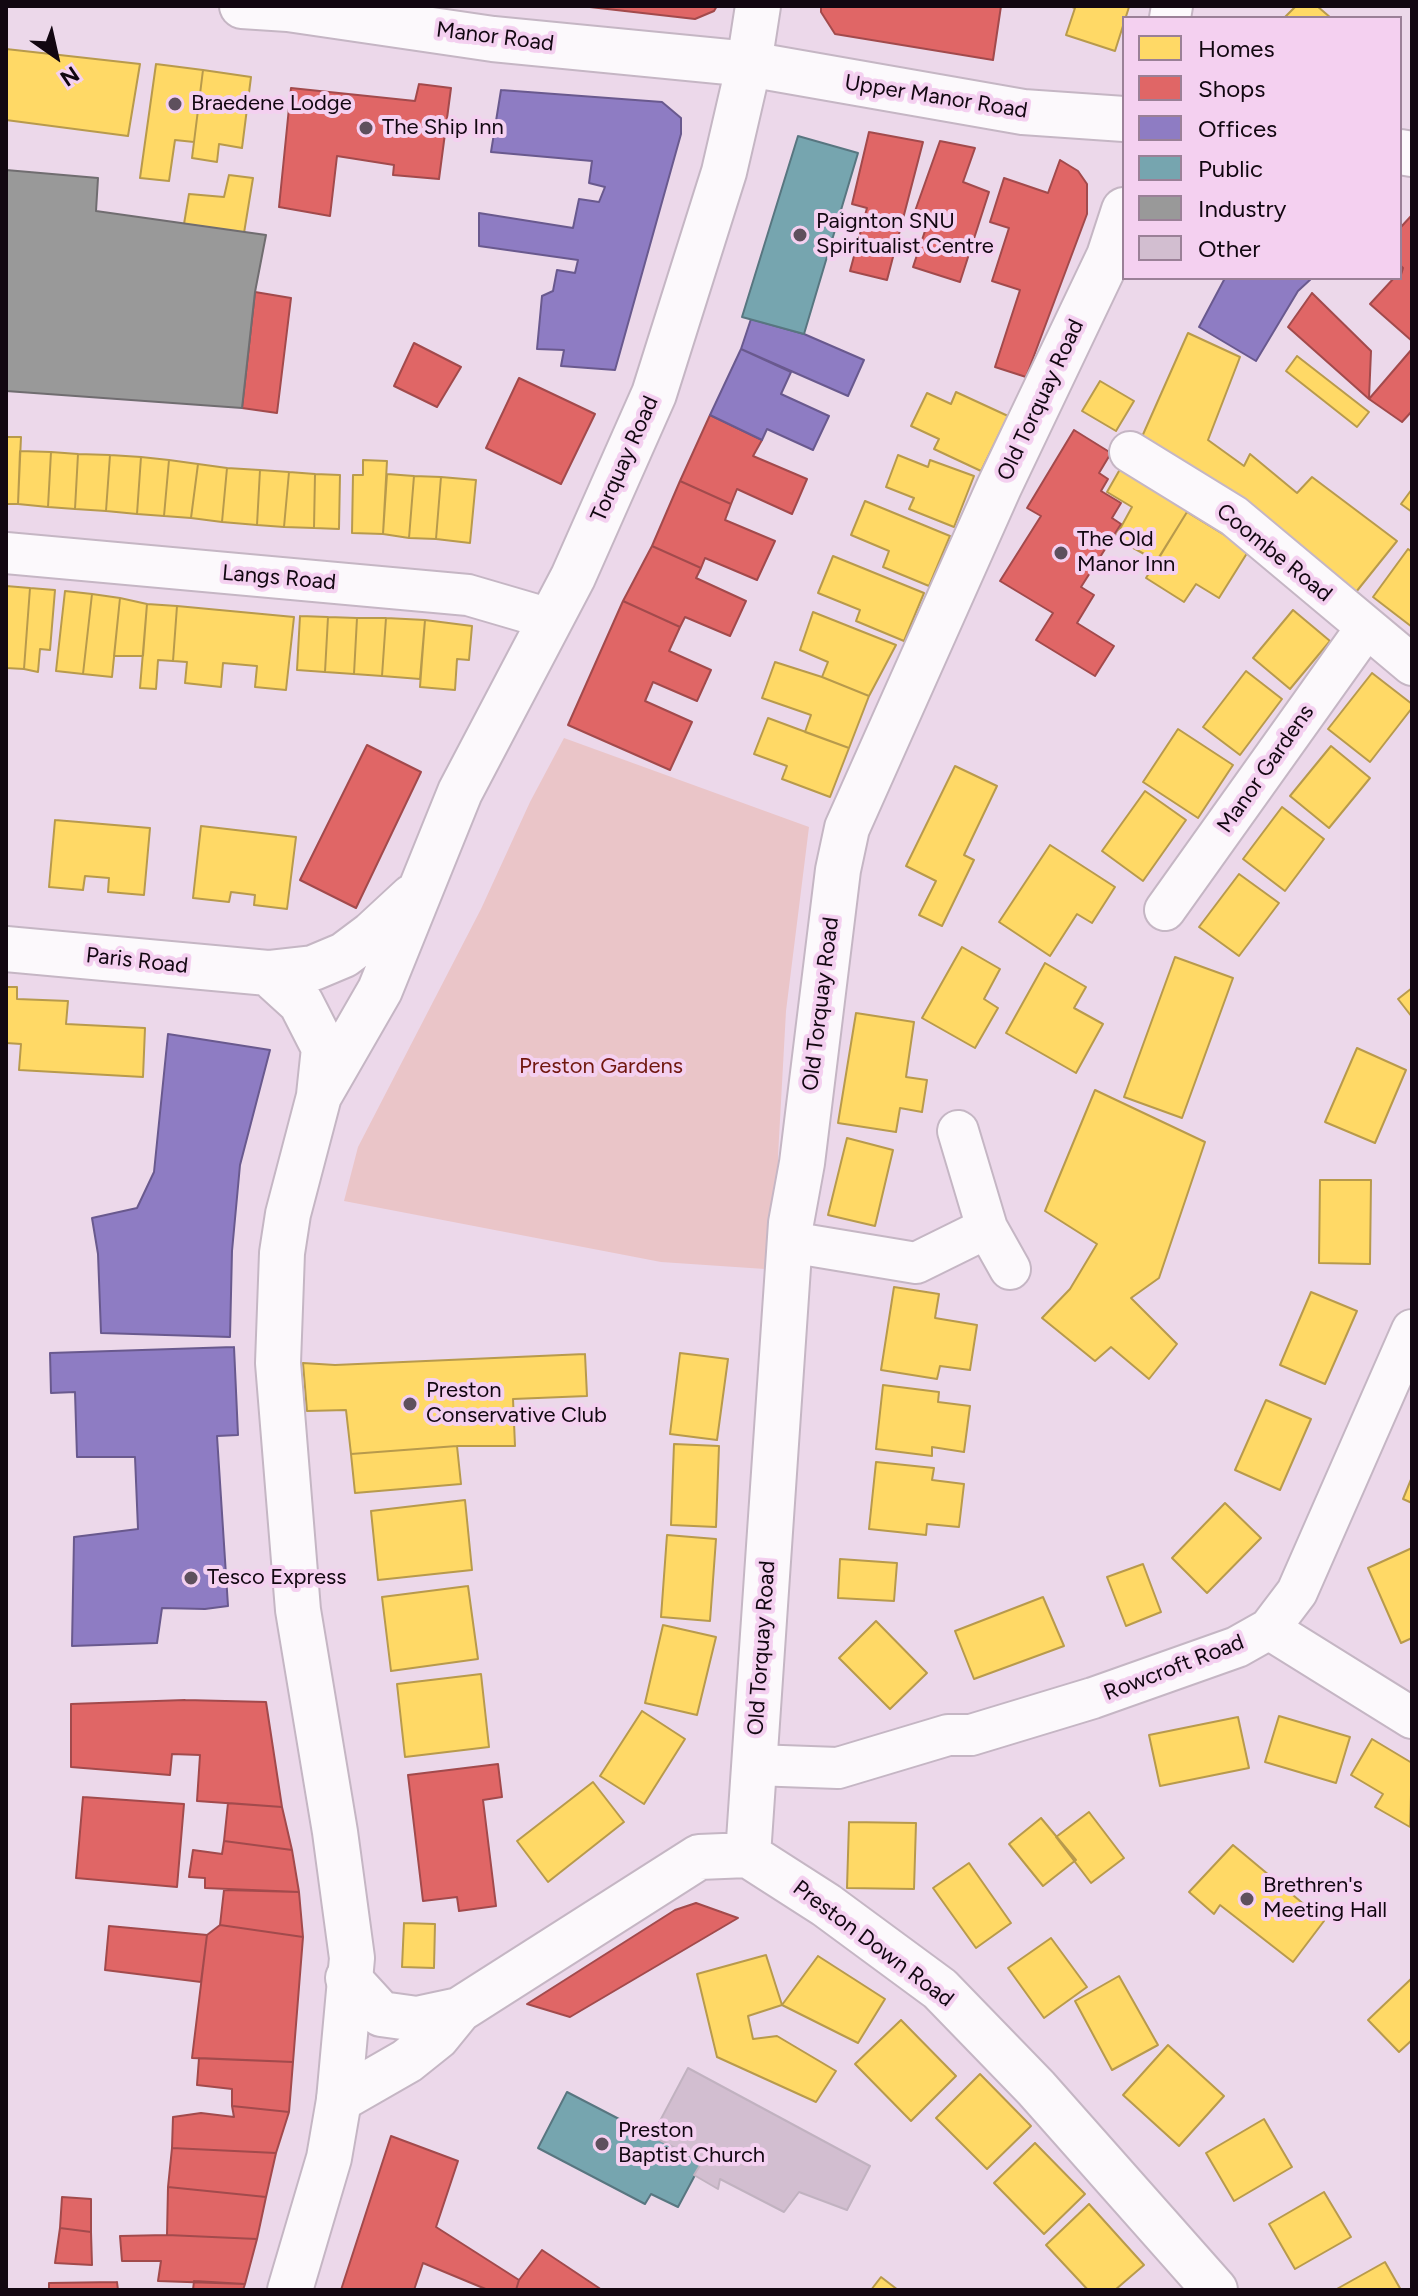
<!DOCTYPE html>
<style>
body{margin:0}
#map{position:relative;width:1418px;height:2296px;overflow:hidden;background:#ecd8ea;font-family:Figtree,sans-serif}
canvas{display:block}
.frame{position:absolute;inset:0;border:8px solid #120711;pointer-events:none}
.legend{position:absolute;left:1122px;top:16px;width:280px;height:264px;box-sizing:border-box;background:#f4d0f0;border:2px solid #9a8097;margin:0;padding:10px 14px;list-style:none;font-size:24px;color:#120711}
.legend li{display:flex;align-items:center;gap:16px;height:40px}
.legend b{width:40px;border:2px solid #9a8097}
.north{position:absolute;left:16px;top:16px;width:80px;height:80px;-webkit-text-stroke:6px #f4d0f0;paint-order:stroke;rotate:146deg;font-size:22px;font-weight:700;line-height:32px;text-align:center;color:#120711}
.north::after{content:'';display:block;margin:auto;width:28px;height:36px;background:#120711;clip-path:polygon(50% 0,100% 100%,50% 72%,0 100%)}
</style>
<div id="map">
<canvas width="1418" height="2296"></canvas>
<div class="frame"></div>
<ul class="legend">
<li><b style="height:22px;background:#ffd966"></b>Homes</li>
<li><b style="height:22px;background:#e06666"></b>Shops</li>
<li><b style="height:22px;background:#8e7cc3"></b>Offices</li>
<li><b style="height:22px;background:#76a5af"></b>Public</li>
<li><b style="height:22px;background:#999"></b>Industry</li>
<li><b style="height:22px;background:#d2bed0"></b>Other</li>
</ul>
<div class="north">N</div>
</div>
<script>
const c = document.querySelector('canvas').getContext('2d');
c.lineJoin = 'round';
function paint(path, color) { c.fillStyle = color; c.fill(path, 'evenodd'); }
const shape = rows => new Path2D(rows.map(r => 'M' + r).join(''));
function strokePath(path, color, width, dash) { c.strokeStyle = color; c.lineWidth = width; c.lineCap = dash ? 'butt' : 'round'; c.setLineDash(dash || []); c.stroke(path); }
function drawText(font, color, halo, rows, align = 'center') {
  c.font = font + ' Figtree,sans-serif'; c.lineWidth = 8; c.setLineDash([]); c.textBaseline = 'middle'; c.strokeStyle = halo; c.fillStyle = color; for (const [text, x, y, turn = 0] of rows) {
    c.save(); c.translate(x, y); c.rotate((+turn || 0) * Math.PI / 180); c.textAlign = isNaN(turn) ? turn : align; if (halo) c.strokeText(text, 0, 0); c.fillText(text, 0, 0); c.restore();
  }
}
const green = shape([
 [564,738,809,827,786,1011,778,1156,780,1226,777,1250,765,1269,661,1262,344,1201,358,1147,481,909,530,802]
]);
const homes = shape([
 [1069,6,1129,7,1115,51,1066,35,1075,8,1069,6],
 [1296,6,1317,6,1331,18,1284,18,1296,6],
 [6,49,140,64,128,136,6,120,6,49],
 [156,64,203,70,194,142,175,140,169,181,140,178,156,64],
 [203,70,251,77,242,148,219,144,217,162,192,158,203,70],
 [229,175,253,178,244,233,184,224,189,194,224,197,229,175],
 [1188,333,1240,357,1208,440,1244,466,1250,454,1297,493,1312,477,1397,541,1352,597,1141,439,1188,333],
 [1297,356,1369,412,1357,427,1286,371,1297,356],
 [1100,381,1134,401,1116,431,1082,411,1100,381],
 [956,392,1008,416,981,471,934,449,939,439,911,426,927,393,951,404,956,392],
 [6,437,21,437,18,504,6,504,6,437],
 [20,451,51,452,48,507,18,504,20,451],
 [51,452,78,454,75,509,48,507,51,452],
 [78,454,110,455,106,511,75,509,78,454],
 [110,455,141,457,137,514,106,511,110,455],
 [898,455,928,467,930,460,974,476,954,527,909,509,914,498,886,487,898,455],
 [141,457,169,460,164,516,137,514,141,457],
 [1127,457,1195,495,1187,512,1157,561,1115,538,1132,507,1107,492,1127,457],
 [169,460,198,464,191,518,164,516,169,460],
 [363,460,387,461,383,534,352,533,353,475,363,475,363,460],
 [198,464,227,468,222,522,191,518,198,464],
 [227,468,260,470,257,525,222,522,227,468],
 [260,470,289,472,284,527,257,525,260,470],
 [289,472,315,474,314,528,284,527,289,472],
 [315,474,340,475,339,529,314,528,315,474],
 [387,474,414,476,409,538,383,534,387,474],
 [414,476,441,477,436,539,409,538,414,476],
 [441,477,476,480,470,543,436,539,441,477],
 [1412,489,1412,512,1401,504,1412,489],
 [865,501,950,536,929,586,883,567,889,551,851,535,865,501],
 [1187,512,1249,550,1219,598,1196,584,1184,602,1146,578,1187,512],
 [1408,549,1412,552,1412,627,1373,597,1408,549],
 [833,556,924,593,904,641,856,621,860,610,818,593,833,556],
 [6,586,30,588,24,669,6,668,6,586],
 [30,588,55,590,50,650,40,649,38,672,24,669,30,588],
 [65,591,92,594,83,674,56,671,65,591],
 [92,594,120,598,112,677,83,674,92,594],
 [120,598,147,604,143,656,114,656,120,598],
 [147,604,177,606,173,661,158,660,156,689,140,688,147,604],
 [177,606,294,617,286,690,255,687,257,666,223,663,221,687,185,683,187,662,173,661,177,606],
 [1293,610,1330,641,1290,689,1253,658,1293,610],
 [813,612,896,645,869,696,822,677,828,662,800,650,813,612],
 [300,616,328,617,325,672,297,670,300,616],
 [328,617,357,618,354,674,325,672,328,617],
 [357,618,386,618,382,676,354,674,357,618],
 [386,618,425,620,420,679,382,676,386,618],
 [425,620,472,626,469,660,457,659,455,690,420,687,425,620],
 [775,662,822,677,869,696,849,748,805,732,811,715,762,698,775,662],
 [1246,671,1282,699,1240,755,1203,727,1246,671],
 [1372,673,1412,704,1412,708,1370,762,1328,729,1372,673],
 [768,718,849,748,830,797,782,779,787,766,754,754,768,718],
 [1178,729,1233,765,1198,818,1143,782,1178,729],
 [1331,746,1370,778,1329,828,1290,796,1331,746],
 [955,766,997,786,964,855,974,860,942,926,919,915,936,881,906,866,955,766],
 [1145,791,1186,820,1143,881,1102,851,1145,791],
 [1282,807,1324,839,1285,891,1243,859,1282,807],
 [55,820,150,828,144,895,108,892,109,878,85,876,83,890,49,887,55,820],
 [201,826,296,837,287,909,254,905,255,895,231,892,229,902,193,898,201,826],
 [1050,845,1115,887,1092,923,1077,914,1050,956,999,922,1050,845],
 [1239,874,1279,903,1239,956,1199,927,1239,874],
 [962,947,1000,969,984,999,998,1008,975,1048,922,1018,962,947],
 [1175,957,1233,978,1182,1118,1124,1097,1175,957],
 [1045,963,1086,987,1074,1008,1103,1024,1076,1073,1006,1033,1045,963],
 [6,987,17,987,17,999,68,1001,66,1024,145,1028,143,1077,19,1070,21,1044,6,1043,6,987],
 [1412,988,1412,1017,1398,999,1412,988],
 [856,1013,914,1022,906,1077,927,1080,922,1112,900,1108,896,1132,838,1123,856,1013],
 [1357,1048,1406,1070,1375,1143,1325,1122,1357,1048],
 [1095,1090,1205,1142,1159,1278,1131,1298,1177,1344,1149,1379,1111,1347,1095,1361,1042,1318,1070,1289,1097,1244,1045,1211,1095,1090],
 [847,1138,893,1150,875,1226,828,1215,847,1138],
 [1320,1180,1371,1180,1370,1264,1319,1263,1320,1180],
 [894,1287,939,1294,935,1318,977,1325,970,1370,940,1366,937,1379,881,1370,894,1287],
 [1311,1292,1357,1311,1325,1384,1280,1365,1311,1292],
 [680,1353,728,1359,717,1440,670,1434,680,1353],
 [585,1354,587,1396,513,1399,515,1446,457,1446,351,1454,346,1410,307,1411,303,1363,335,1365,585,1354],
 [883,1385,939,1392,938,1402,970,1406,964,1452,932,1447,932,1456,876,1449,883,1385],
 [1266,1400,1311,1419,1280,1490,1235,1470,1266,1400],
 [674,1444,719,1446,716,1527,671,1525,674,1444],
 [457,1446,461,1484,355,1493,351,1454,457,1446],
 [876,1462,934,1468,932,1480,964,1484,959,1527,927,1524,926,1535,869,1529,876,1462],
 [1412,1477,1412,1503,1403,1499,1412,1477],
 [465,1500,472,1570,378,1580,371,1511,465,1500],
 [1225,1503,1261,1538,1207,1593,1172,1558,1225,1503],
 [667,1535,716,1539,710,1621,661,1617,667,1535],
 [1412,1548,1412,1638,1401,1643,1368,1568,1412,1548],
 [840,1559,897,1563,894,1601,838,1598,840,1559],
 [1143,1564,1161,1612,1126,1626,1107,1577,1143,1564],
 [468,1586,478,1659,391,1671,382,1597,468,1586],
 [1043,1597,1064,1646,974,1679,955,1631,1043,1597],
 [876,1621,927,1673,890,1709,839,1658,876,1621],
 [663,1625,716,1637,697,1715,645,1703,663,1625],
 [481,1674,489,1747,405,1757,397,1684,481,1674],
 [642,1711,685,1739,644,1804,600,1776,642,1711],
 [1279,1716,1350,1737,1336,1783,1265,1762,1279,1716],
 [1238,1717,1249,1768,1160,1786,1149,1735,1238,1717],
 [1372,1739,1412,1763,1410,1827,1375,1807,1383,1794,1351,1775,1372,1739],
 [593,1782,624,1822,548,1882,517,1841,593,1782],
 [1089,1812,1124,1858,1091,1883,1056,1837,1089,1812],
 [1041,1818,1076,1860,1043,1886,1009,1844,1041,1818],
 [849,1822,916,1823,914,1889,847,1888,849,1822],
 [1233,1845,1324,1921,1293,1962,1220,1905,1214,1914,1189,1892,1233,1845],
 [969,1863,1011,1923,976,1948,933,1888,969,1863],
 [404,1923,435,1924,434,1968,402,1967,404,1923],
 [1051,1938,1087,1987,1044,2018,1008,1968,1051,1938],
 [766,1955,782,2005,748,2016,753,2039,777,2036,836,2071,816,2102,717,2057,697,1974,766,1955],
 [818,1956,885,1999,858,2043,782,2005,818,1956],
 [1119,1976,1158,2045,1112,2070,1075,2001,1119,1976],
 [1412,1978,1412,2040,1399,2052,1368,2020,1412,1978],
 [901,2020,956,2076,911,2121,855,2064,901,2020],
 [1168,2045,1224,2096,1179,2146,1123,2095,1168,2045],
 [980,2074,1031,2126,987,2169,936,2118,980,2074],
 [1264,2119,1292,2167,1234,2201,1206,2153,1264,2119],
 [1035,2143,1085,2194,1044,2234,994,2183,1035,2143],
 [1324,2192,1351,2237,1295,2269,1269,2224,1324,2192],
 [1089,2204,1144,2265,1115,2290,1088,2290,1046,2245,1089,2204],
 [1385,2262,1401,2290,1335,2290,1385,2262],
 [881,2277,898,2290,871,2290,881,2277]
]);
const shops = shape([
 [581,6,717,6,714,11,695,19,581,6],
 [821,6,1001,6,993,60,835,34,821,12,821,6],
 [419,84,451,88,439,179,393,175,394,165,337,156,330,216,279,207,291,88,415,101,419,84],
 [869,132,923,142,887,280,850,271,867,208,852,204,869,132],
 [940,141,975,148,963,182,989,192,960,282,913,267,929,219,914,214,940,141],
 [1060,160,1078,171,1087,184,1087,214,1026,377,995,367,1020,290,992,281,1009,228,990,222,1004,178,1048,193,1060,160],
 [1412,215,1412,341,1370,304,1394,278,1400,278,1403,268,1400,265,1400,228,1412,215],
 [255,292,291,298,277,413,242,408,255,292],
 [1312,293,1371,351,1369,399,1288,327,1312,293],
 [414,343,461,367,437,407,394,386,414,343],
 [1412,349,1412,411,1402,422,1369,399,1412,349],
 [519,378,595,414,561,484,486,448,519,378],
 [710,415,762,440,753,456,807,479,792,514,737,489,731,504,680,481,710,415],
 [1074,430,1111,453,1099,473,1108,479,1101,491,1121,503,1112,518,1121,524,1081,587,1094,595,1077,623,1114,646,1095,676,1036,640,1053,613,1000,581,1041,516,1027,508,1074,430],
 [680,481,731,504,725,520,775,541,757,580,705,558,701,568,652,546,680,481],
 [652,546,701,568,696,578,746,601,730,636,685,617,680,627,623,601,652,546],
 [623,601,680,627,669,651,711,670,697,701,653,682,645,701,692,722,670,770,568,725,623,601],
 [367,745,421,772,356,908,300,880,367,745],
 [185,1700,266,1702,282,1807,197,1801,200,1755,172,1754,170,1775,71,1767,71,1704,185,1700],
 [498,1764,502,1797,483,1800,496,1906,459,1911,457,1897,423,1901,408,1775,498,1764],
 [83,1797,184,1804,177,1887,76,1878,83,1797],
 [228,1803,282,1807,292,1850,224,1841,228,1803],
 [224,1841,292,1850,299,1892,205,1888,205,1878,189,1877,193,1850,222,1854,224,1841],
 [224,1890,299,1892,303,1937,220,1925,224,1890],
 [696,1903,738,1918,570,2017,527,2004,675,1910,696,1903],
 [220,1925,303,1937,293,2062,192,2058,207,1935,220,1925],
 [109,1926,207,1935,201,1982,105,1970,109,1926],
 [199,2058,293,2062,289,2112,232,2106,232,2089,197,2085,199,2058],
 [232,2106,289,2112,276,2153,172,2148,173,2117,201,2113,234,2117,232,2106],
 [391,2136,458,2161,436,2227,519,2280,516,2290,488,2290,423,2263,414,2290,341,2290,391,2136],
 [172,2148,276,2153,266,2197,168,2187,172,2148],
 [168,2187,266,2197,257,2239,167,2235,168,2187],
 [62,2197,91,2199,91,2232,60,2228,62,2197],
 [60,2228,91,2232,92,2265,55,2263,60,2228],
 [167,2235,257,2239,245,2284,158,2281,161,2261,122,2261,120,2236,167,2235],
 [542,2250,602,2290,516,2290,519,2280,542,2250],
 [194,2281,245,2284,243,2290,193,2290,194,2281],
 [117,2282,118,2290,49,2290,49,2283,117,2282]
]);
const offices = shape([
 [501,90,662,102,681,118,681,134,615,370,561,366,564,350,537,349,542,296,553,291,557,270,575,273,578,260,479,246,479,213,573,228,579,199,599,202,605,187,589,183,592,161,491,152,501,90],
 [1225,278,1312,278,1298,291,1256,361,1199,327,1225,278],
 [751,319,804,334,864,360,848,396,741,349,751,319],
 [741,349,791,372,781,394,829,416,813,450,767,429,762,440,710,415,741,349],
 [168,1034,270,1050,240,1165,232,1251,230,1337,101,1333,98,1254,92,1218,137,1208,154,1172,168,1034],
 [234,1347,238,1435,217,1436,228,1606,205,1609,162,1608,157,1643,72,1646,74,1537,138,1529,135,1457,77,1457,75,1392,51,1393,50,1353,234,1347]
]);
const public = shape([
 [798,136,858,153,804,334,742,317,798,136],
 [567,2092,702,2162,678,2207,651,2194,645,2204,538,2148,567,2092]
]);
const industry = shape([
 [6,170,98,178,96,211,266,235,255,292,242,408,6,391,6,170]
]);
const building = shape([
 [688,2068,870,2166,847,2210,799,2192,784,2212,720,2179,718,2189,694,2175,702,2162,652,2136,688,2068]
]);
const minor = shape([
 [1170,18,1172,6],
 [1130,452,1234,516,1412,665],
 [6,553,468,595,550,619],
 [1165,910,1366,628],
 [987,1228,1010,1269],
 [790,1242,916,1263,987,1228,958,1131],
 [1269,1629,1412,1718],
 [754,1765,838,1768,948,1735,971,1735,1093,1698,1237,1647,1269,1629,1297,1592,1412,1330]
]);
const tertiary = shape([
 [749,64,1023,112,1124,119],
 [1400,152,1412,154],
 [748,1855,791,1223,802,1163,838,870,847,828,999,487,1109,256,1124,210],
 [348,1978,381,2014,417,2019,459,2010],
 [339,2100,407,2061,437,2037,459,2010,699,1857,748,1855,826,1905,940,1989,1036,2088,1215,2290]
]);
const secondary = shape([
 [242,6,288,9,493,39,749,64]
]);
const primary = shape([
 [6,949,268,973,313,968,344,955,372,934,412,897],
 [268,973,301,1003,324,1048,319,1095],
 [290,2290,329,2158,339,2100,352,1958,335,1832,298,1610,278,1363,282,1253,288,1214,319,1096,380,990,460,792,573,577,654,394,724,172,749,64,758,6]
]);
const markers = [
 [175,104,8,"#5e505d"],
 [366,128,8,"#5e505d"],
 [800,235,8,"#5e505d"],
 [1061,553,8,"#5e505d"],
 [410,1404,8,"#5e505d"],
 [191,1578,8,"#5e505d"],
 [1247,1899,8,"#5e505d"],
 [602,2144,8,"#5e505d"]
];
const streetNames = [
 ["Manor Road",495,37,7],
 ["Upper Manor Road",936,97,9],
 ["Old Torquay Road",1041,400,-65],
 ["Torquay Road",625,459,-66],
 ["Coombe Road",1274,553,39],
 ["Langs Road",279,578,5],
 ["Manor Gardens",1266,769,-55],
 ["Paris Road",137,961,6],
 ["Old Torquay Road",821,1004,-83],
 ["Old Torquay Road",762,1648,-86],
 ["Rowcroft Road",1174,1668,-21],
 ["Preston Down Road",873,1944,37]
];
const poiNames = [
 ["Braedene Lodge",191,104],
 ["The Ship Inn",382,128],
 ["Paignton SNU",816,222],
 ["Spiritualist Centre",816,247],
 ["The Old",1077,540],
 ["Manor Inn",1077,565],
 ["Preston",426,1391],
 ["Conservative Club",426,1416],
 ["Tesco Express",207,1578],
 ["Brethren's",1263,1886],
 ["Meeting Hall",1263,1911],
 ["Preston",618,2131],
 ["Baptist Church",618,2156]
];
const parkNames = [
 ["Preston Gardens",601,1067]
];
paint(green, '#eac5c8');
paint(homes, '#ffd966');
strokePath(homes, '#b89a4c', 2);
paint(shops, '#e06666');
strokePath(shops, '#a24a4c', 2);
paint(offices, '#8e7cc3');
strokePath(offices, '#69598e', 2);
paint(public, '#76a5af');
strokePath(public, '#587680', 2);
paint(industry, '#999');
strokePath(industry, '#706d70', 2);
paint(building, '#d2bed0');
strokePath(building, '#c1b2c0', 2);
strokePath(minor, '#c5b6c4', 44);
strokePath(tertiary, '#c5b6c4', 48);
strokePath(secondary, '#c5b6c4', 48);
strokePath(primary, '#c5b6c4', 48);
strokePath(minor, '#fcf9fc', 40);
strokePath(tertiary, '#fcf9fc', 44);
strokePath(secondary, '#fcf9fc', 44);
strokePath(primary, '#fcf9fc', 44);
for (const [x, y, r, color] of markers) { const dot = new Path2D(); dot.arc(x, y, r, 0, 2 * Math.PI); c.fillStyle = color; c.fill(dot); strokePath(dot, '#f4d0f0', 3); }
drawText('22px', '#120711', '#f4d0f0', streetNames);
drawText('22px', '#120711', '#f4d0f0', poiNames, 'left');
drawText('22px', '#70160e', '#f4d0f0', parkNames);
</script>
